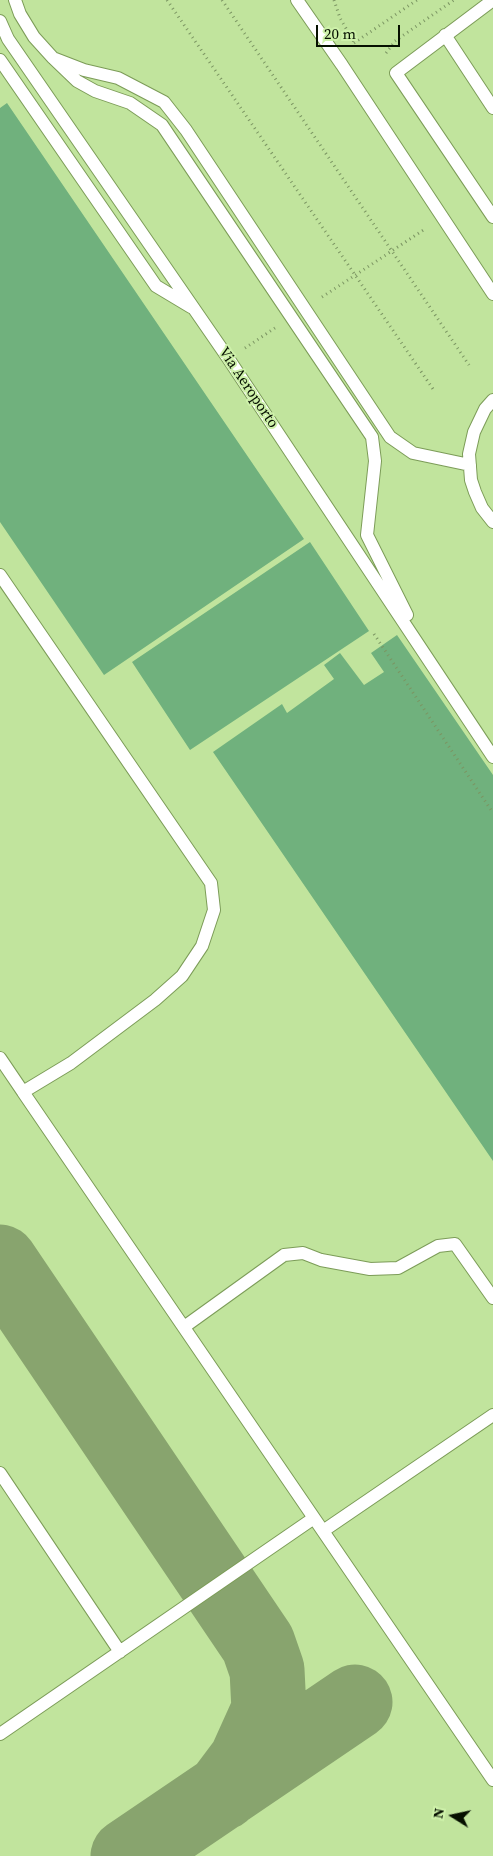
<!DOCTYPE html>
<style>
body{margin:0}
#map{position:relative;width:493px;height:1856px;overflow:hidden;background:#c1e49d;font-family:"Source Serif 4",serif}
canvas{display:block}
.north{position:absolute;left:428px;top:1791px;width:50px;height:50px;-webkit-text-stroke:4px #cef1aa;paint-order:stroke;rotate:280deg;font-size:14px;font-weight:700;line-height:20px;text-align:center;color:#061000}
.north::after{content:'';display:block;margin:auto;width:18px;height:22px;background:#061000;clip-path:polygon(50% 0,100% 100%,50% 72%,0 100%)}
.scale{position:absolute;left:316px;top:25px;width:84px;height:22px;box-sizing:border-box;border:2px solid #061000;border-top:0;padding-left:6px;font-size:15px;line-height:18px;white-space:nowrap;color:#061000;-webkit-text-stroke:4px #cef1aa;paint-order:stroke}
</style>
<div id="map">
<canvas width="493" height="1856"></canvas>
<div class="north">N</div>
<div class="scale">20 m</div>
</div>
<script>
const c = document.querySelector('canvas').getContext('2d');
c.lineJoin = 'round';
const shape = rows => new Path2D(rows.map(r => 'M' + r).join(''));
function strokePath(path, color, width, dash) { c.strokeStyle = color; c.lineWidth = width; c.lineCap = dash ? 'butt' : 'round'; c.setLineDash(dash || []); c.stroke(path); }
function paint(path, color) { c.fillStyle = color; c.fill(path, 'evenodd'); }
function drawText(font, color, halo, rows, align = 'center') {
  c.font = font + ' "Source Serif 4",serif'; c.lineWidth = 4; c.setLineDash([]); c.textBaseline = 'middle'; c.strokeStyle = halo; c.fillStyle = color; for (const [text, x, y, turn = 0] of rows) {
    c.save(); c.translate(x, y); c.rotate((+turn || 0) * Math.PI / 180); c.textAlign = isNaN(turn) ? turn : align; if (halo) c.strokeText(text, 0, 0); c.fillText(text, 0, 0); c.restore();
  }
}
const taxiway = shape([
 [0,1262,258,1644,267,1670,269,1710,246,1761,222,1793],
 [128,1856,355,1702]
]);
const building = shape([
 [7,103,304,539,104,675,0,522,0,108],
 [310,542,369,631,190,750,132,662],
 [397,635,493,775,493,1161,213,752,282,704,287,713,334,679,324,665,340,653,364,685,384,672,371,653]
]);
const path = shape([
 [167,0,433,389],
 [222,0,469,365],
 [334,0,340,18,354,42],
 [354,43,417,0],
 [386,53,395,41,454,0],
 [322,297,425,229],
 [245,348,275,328],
 [374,634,493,813]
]);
const lane = shape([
 [15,0,20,14,34,37,53,58,84,70,118,78,164,102,186,130,390,437,413,453,470,465],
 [297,0,342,65,493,294],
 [493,0,396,73,493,217],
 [0,21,8,39,228,358,493,757],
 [445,35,493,108],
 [53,58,77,81,95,91,130,103,162,125,372,437,375,461,367,535,407,615],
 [0,60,156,286,191,307],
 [493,400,485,409,474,432,469,454,471,480,475,492,482,508,493,522],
 [0,575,211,883,214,910,202,946,182,976,155,1000,71,1063,23,1092,0,1058],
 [23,1092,493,1780],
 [184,1327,284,1255,303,1253,321,1260,370,1269,398,1268,438,1246,455,1244,493,1298],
 [0,1473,120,1652],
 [323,1531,493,1415],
 [0,1734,314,1518]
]);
const streetNames = [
 ["Via Aeroporto",248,388,56]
];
strokePath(taxiway, '#88a46e', 75);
paint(building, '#70b17d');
strokePath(lane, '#7c9c58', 14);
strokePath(path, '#7b9562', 3, [1, 4]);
strokePath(lane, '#fff', 12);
drawText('15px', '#061000', '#cef1aa', streetNames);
</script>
